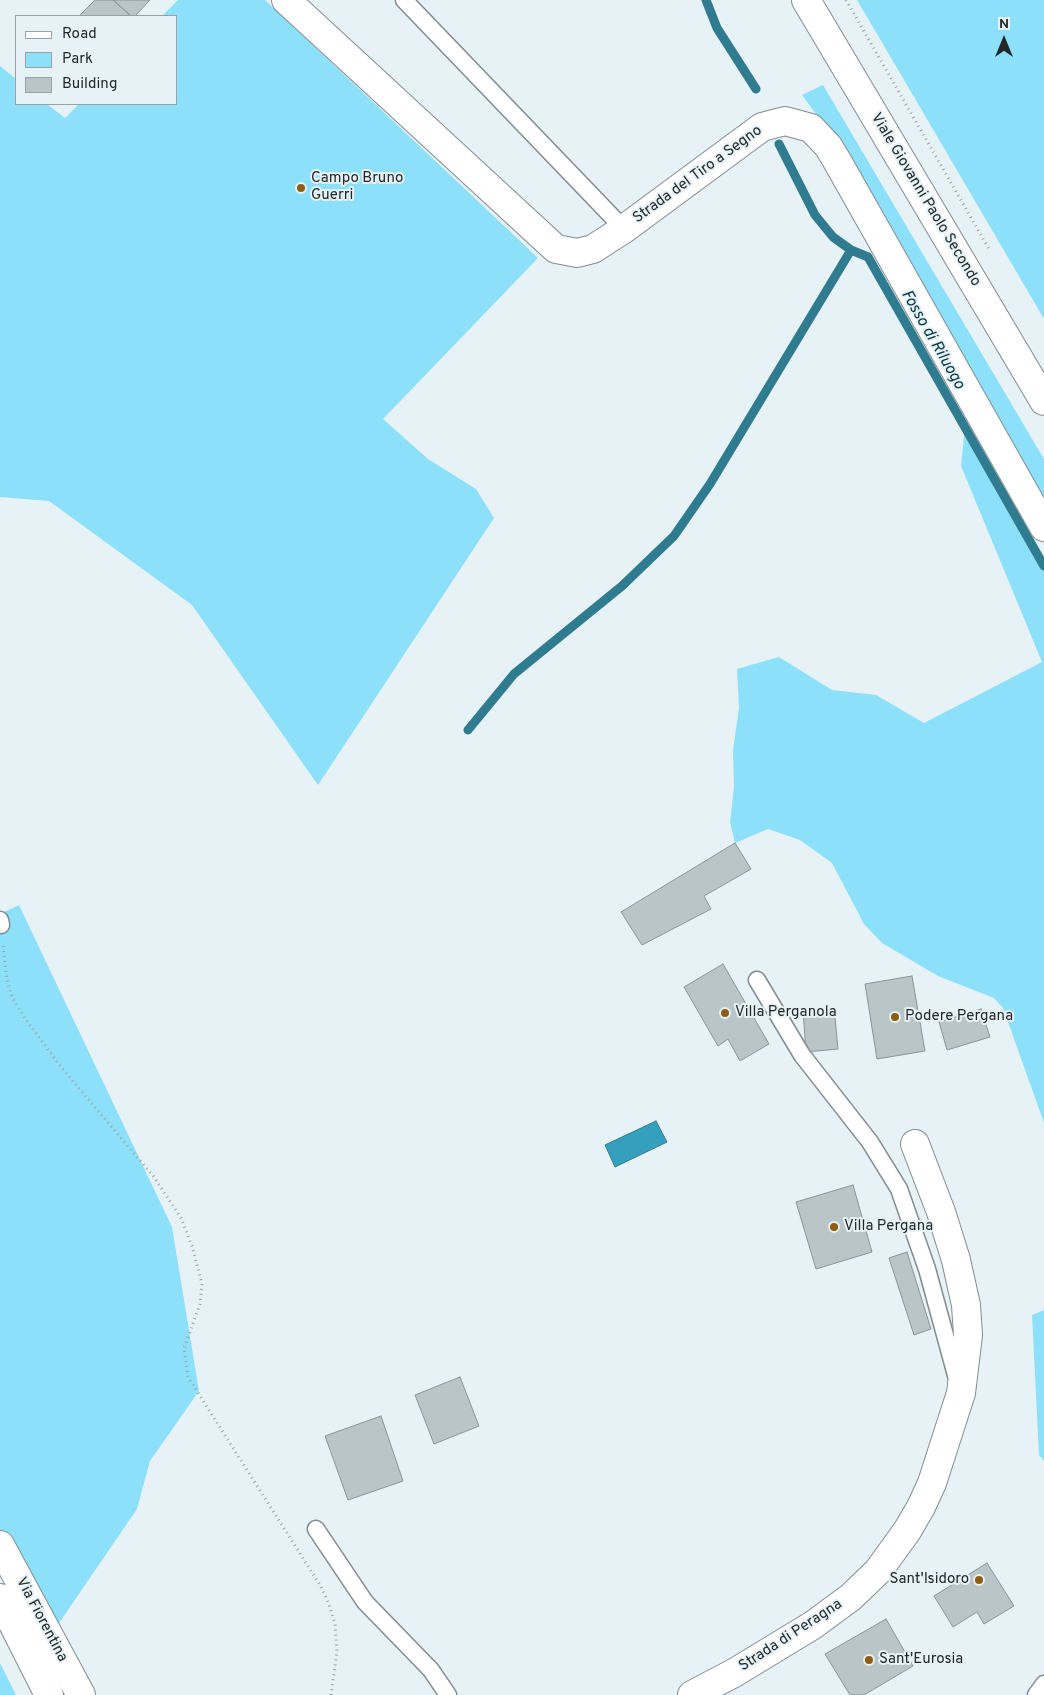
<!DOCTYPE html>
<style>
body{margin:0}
#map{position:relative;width:1044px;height:1695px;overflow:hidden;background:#e7f2f6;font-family:Overpass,sans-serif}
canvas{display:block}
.legend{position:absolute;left:15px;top:15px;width:162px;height:90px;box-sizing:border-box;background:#e7f2f6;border:1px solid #98a1a4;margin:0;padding:6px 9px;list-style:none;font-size:15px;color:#222728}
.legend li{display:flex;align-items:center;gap:10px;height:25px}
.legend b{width:25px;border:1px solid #98a1a4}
.north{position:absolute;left:979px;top:15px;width:50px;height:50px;-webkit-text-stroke:4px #e7f2f6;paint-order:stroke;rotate:0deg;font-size:14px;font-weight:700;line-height:20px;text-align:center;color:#222728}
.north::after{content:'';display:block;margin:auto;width:18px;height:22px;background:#222728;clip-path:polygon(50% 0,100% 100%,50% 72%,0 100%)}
</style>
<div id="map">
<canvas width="1044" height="1695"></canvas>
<ul class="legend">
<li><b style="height:6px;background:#fff"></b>Road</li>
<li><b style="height:14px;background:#8de0fa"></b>Park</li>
<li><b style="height:14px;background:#bac5c8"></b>Building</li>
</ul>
<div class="north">N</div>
</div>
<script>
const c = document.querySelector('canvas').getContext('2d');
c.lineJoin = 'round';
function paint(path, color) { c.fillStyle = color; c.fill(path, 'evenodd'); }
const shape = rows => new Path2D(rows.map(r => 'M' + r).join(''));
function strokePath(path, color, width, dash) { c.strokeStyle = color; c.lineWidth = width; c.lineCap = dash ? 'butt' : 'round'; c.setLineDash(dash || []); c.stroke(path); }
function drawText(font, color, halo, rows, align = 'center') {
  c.font = font + ' Overpass,sans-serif'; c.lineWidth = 4; c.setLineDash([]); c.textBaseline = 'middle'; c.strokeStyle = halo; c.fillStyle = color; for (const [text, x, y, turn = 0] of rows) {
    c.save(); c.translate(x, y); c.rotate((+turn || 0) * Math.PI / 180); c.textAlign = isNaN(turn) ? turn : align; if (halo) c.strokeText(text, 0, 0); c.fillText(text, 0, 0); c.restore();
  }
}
const green = shape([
 [178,0,265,0,538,258,383,419,428,459,476,489,494,518,318,785,192,605,49,501,0,497,0,66,16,79,16,104,47,104,65,118,79,104,176,104,176,16,162,16],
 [857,0,1044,0,1044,319,924,114],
 [823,85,1044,459,1044,498,818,117,802,95],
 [965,426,1044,568,1044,1123,1003,1008,994,998,938,976,882,943,864,924,832,863,800,840,768,829,735,843,730,822,734,787,733,750,739,708,737,669,779,657,832,690,876,695,924,723,1042,662,961,466],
 [19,905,172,1227,199,1391,150,1461,137,1509,55,1629,0,1533,0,914],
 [1044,1310,1044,1461,1039,1455,1032,1315],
 [0,1663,16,1695,0,1695]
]);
const water = shape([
 [656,1121,667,1142,615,1167,605,1145,656,1121]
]);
const stream = shape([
 [706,0,717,28,756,89],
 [779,144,815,215,833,237,851,250,868,257,1044,566],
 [468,730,514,674,622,586,674,536,710,484,851,250]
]);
const building = shape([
 [95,0,113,0,131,16,79,16,95,0],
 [113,0,150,0,135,16,131,16,113,0],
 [735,843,751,869,704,896,711,909,642,945,621,912,735,843],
 [723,964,769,1044,740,1061,728,1039,718,1046,684,987,723,964],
 [912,976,925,1051,877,1059,865,984,912,976],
 [834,1007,838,1049,806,1052,803,1010,834,1007],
 [981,1009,990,1037,947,1050,939,1022,981,1009],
 [853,1185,872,1252,816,1269,796,1202,853,1185],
 [907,1252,931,1329,914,1335,889,1258,907,1252],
 [460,1377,479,1426,434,1444,415,1395,460,1377],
 [381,1416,403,1481,348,1500,325,1436,381,1416],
 [987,1563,1014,1606,984,1624,977,1612,953,1627,934,1596,987,1563],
 [886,1619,913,1666,864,1695,850,1695,825,1654,886,1619]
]);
const path = shape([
 [846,0,989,249],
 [3,946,7,980,12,997,24,1017,61,1067,154,1177,181,1218,192,1246,202,1284,200,1304,184,1348,188,1377,320,1585,329,1604,335,1624,337,1652,331,1695]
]);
const service = shape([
 [404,0,624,229],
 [0,920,1,925],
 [757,980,802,1055,870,1142,899,1189,927,1269,957,1379],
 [316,1529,365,1602,431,1670,448,1695],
 [1036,1695,1044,1684]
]);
const minor = shape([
 [286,0,531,226,556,249,567,251,577,253,593,249,624,229,762,127,785,121,811,128,828,146,836,159,1044,527],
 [692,1695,734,1673,813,1625,851,1597,878,1571,907,1531,921,1507,932,1483,961,1393,968,1335,966,1305,956,1260,941,1212,915,1144]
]);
const secondary = shape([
 [0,1545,81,1695],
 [0,1598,49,1695]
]);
const primary = shape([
 [806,0,1044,401]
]);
const markers = [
 [301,188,5,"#905c0d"],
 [725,1013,5,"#905c0d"],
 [895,1017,5,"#905c0d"],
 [834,1227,5,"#905c0d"],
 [979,1580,5,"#905c0d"],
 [869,1660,5,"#905c0d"]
];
const streetNames = [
 ["Strada del Tiro a Segno",698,175,-36],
 ["Viale Giovanni Paolo Secondo",925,200,59],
 ["Via Fiorentina",41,1620,62],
 ["Strada di Peragna",791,1636,-33]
];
const poiNames = [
 ["Campo Bruno",311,179],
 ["Guerri",311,196],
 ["Villa Perganola",735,1013],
 ["Podere Pergana",905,1017],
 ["Villa Pergana",844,1227],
 ["Sant'Isidoro",969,1580,"right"],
 ["Sant'Eurosia",879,1660]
];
const waterNames = [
 ["Fosso di Riluogo",932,340,60]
];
paint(green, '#8de0fa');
paint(water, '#35a0bd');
strokePath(water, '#2f7c90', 1);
strokePath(stream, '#2f7c90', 9);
paint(building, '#bac5c8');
strokePath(building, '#8a9497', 1);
strokePath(service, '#828c90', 19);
strokePath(minor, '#828c90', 30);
strokePath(secondary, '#828c90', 30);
strokePath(primary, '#828c90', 30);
strokePath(path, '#9aa2a5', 3, [1, 4]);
strokePath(service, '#fff', 16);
strokePath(minor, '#fff', 28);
strokePath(secondary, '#fff', 28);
strokePath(primary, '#fff', 28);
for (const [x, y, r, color] of markers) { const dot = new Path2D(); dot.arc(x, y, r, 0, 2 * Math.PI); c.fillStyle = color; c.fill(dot); strokePath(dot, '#e7f2f6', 2); }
drawText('15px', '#222728', '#e7f2f6', streetNames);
drawText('15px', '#222728', '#e7f2f6', poiNames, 'left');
drawText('italic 16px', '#01333f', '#e7f2f6', waterNames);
</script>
